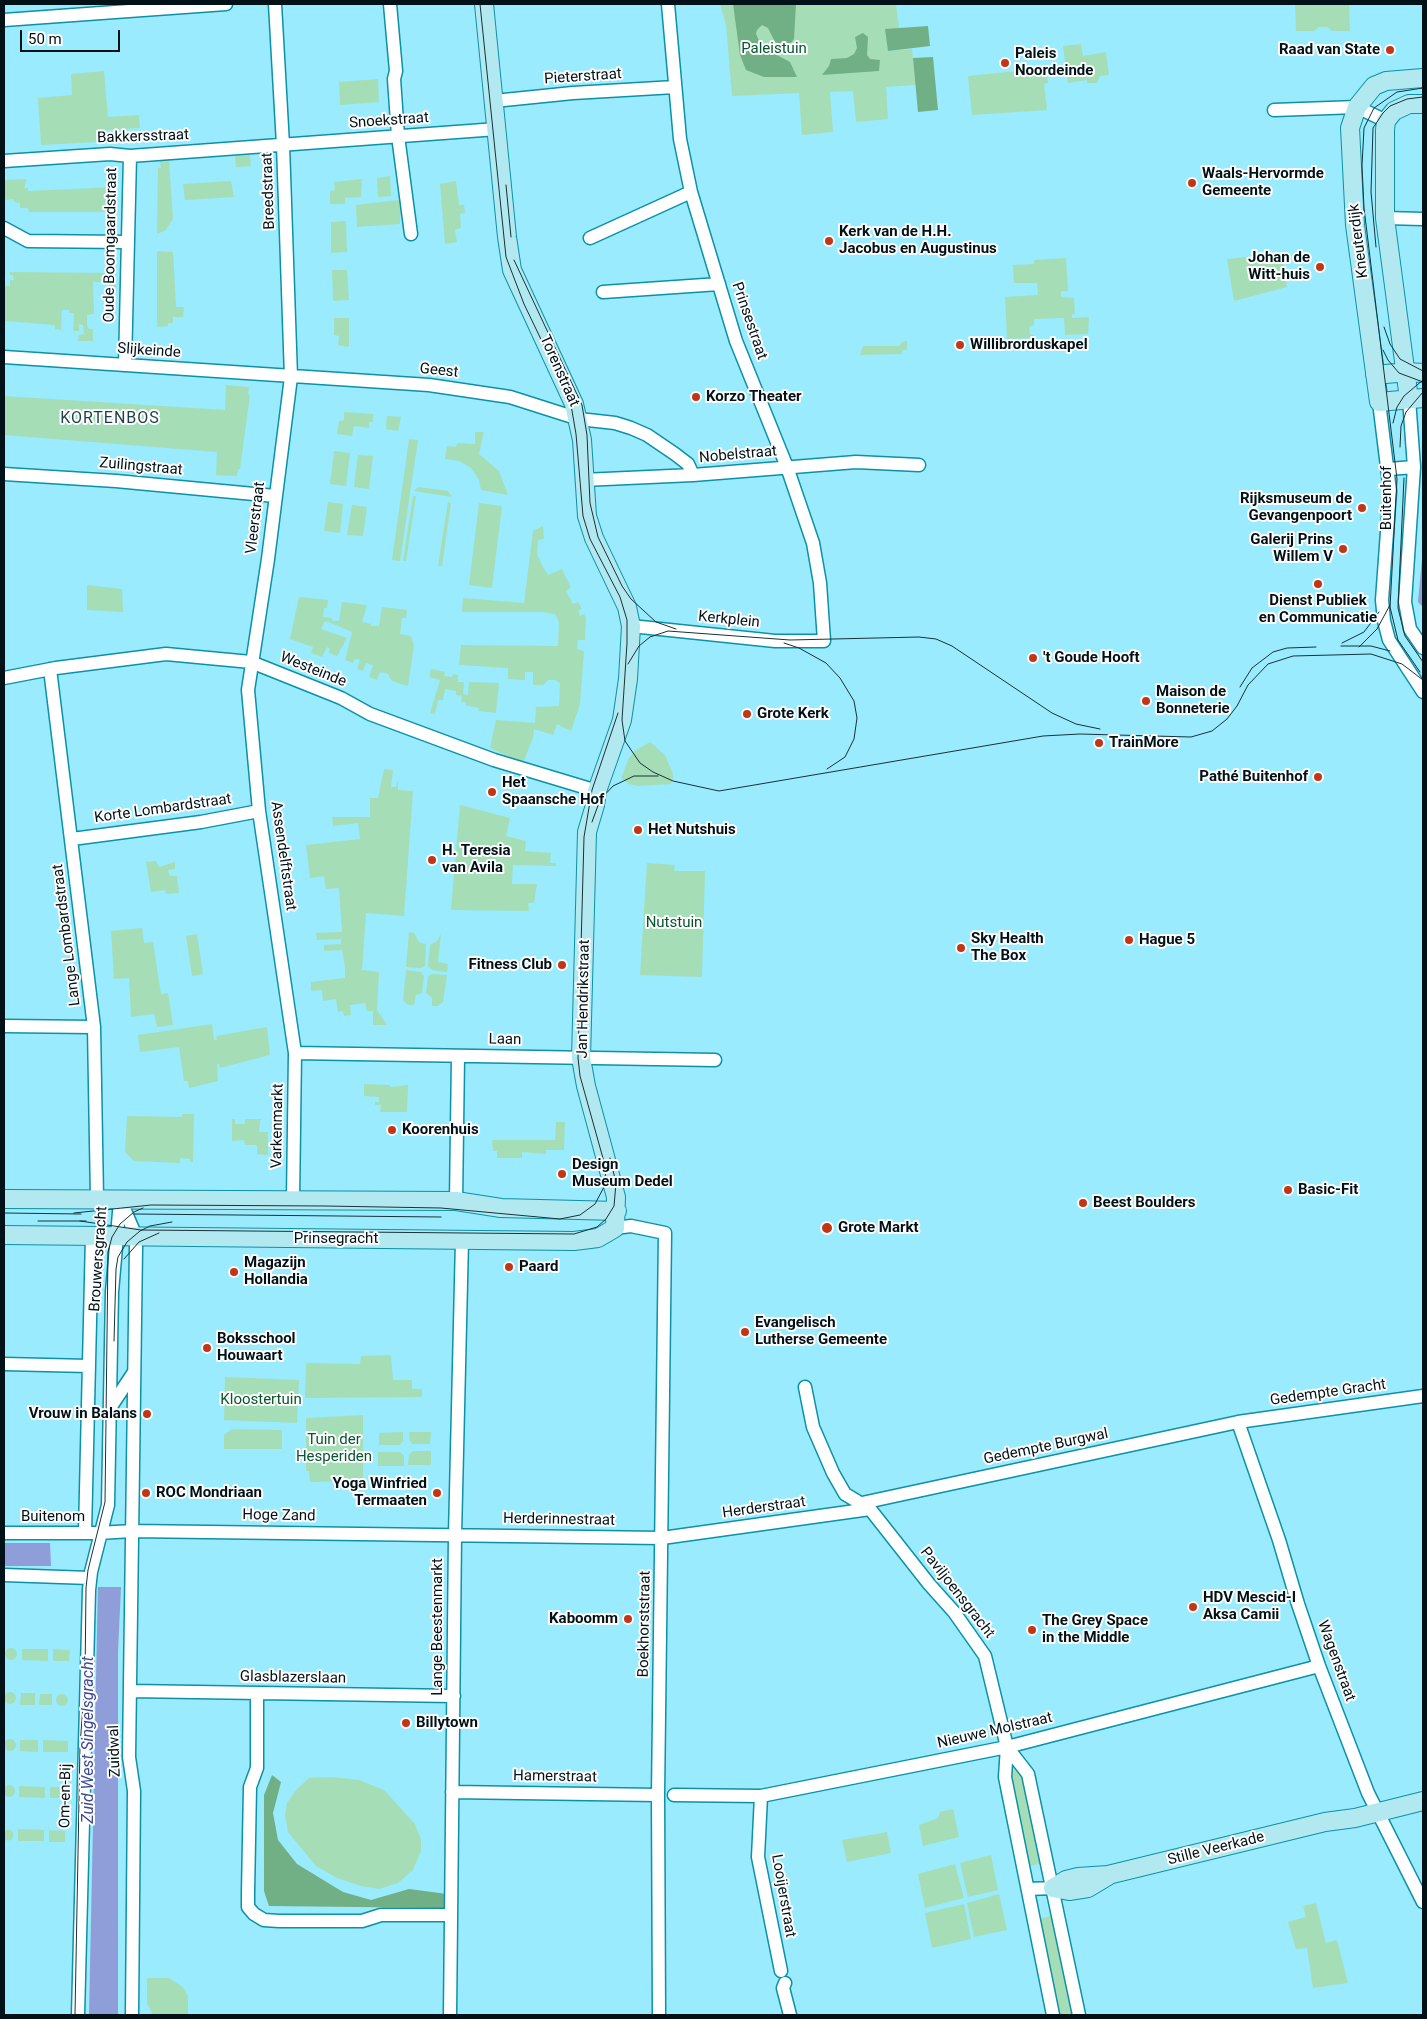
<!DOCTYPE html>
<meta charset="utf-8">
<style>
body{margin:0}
#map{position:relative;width:1427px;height:2019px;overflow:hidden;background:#99ebfd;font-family:Roboto,sans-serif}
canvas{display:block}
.frame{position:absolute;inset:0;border:5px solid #001217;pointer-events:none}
.scale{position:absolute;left:20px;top:30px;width:100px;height:22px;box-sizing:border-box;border:2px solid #001217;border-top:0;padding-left:6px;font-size:15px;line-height:18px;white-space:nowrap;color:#001217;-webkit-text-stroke:4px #fdfdfd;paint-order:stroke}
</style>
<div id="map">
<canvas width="1427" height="2019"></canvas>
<div class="frame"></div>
<div class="scale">50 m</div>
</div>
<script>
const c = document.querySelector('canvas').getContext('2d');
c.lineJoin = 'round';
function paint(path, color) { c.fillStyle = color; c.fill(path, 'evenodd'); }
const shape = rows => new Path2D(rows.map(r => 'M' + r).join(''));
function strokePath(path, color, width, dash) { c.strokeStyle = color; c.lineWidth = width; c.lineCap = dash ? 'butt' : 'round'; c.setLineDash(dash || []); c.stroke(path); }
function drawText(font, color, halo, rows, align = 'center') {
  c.font = font + ' Roboto,sans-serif'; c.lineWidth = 4; c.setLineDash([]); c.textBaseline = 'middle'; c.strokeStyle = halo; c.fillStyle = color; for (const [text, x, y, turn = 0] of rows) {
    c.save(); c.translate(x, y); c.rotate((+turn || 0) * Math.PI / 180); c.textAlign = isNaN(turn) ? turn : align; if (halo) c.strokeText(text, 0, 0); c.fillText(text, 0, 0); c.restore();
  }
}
const green = shape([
 [720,4,896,4,899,28,888,51,912,49,916,85,886,87,888,119,856,122,853,91,830,92,833,132,802,135,799,93,732,96,726,25],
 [1295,4,1349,4,1350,31,1332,31,1327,27,1319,27,1314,31,1296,31],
 [1081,44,1083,56,1106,52,1109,75,1100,76,1097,83,1087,83,1087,80,1068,83,1063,46],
 [1046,68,1048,83,1044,84,1047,110,972,115,968,76],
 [104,71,108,117,139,115,140,128,96,131,96,142,41,145,38,98,72,95,71,74],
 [378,79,379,102,340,105,339,82],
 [250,155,251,166,236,167,235,156],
 [169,160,173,219,166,230,157,234,158,168,161,168,160,161],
 [390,176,391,196,378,197,377,178],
 [27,179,24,188,28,188,28,191,117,187,115,210,112,212,29,212,28,208,20,208,20,203,14,202,14,199,4,200,4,180],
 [362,179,361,197,345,198,345,204,330,204,330,191,335,190,334,182],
 [231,181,234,197,185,200,183,184],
 [456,181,459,205,464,205,465,213,460,214,461,228,455,230,457,242,445,244,440,184],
 [398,200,402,204,403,213,400,216,400,224,357,227,356,205],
 [346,221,347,252,331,253,331,222],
 [157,251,173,252,176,307,184,307,183,317,173,317,173,323,168,323,168,326,157,327],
 [1281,253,1287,287,1234,301,1227,259],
 [1066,258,1068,291,1061,291,1061,297,1074,298,1075,314,1072,314,1072,318,1089,317,1088,334,1065,335,1064,318,1034,319,1034,325,1029,327,1030,334,1034,335,1034,338,1007,339,1005,297,1038,295,1037,283,1014,283,1013,265,1034,264,1034,260],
 [332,270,347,270,349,300,333,301],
 [10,272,109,273,109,275,116,275,116,287,109,287,109,282,93,282,94,314,87,315,87,325,89,329,93,329,93,341,78,341,79,335,84,334,83,325,79,324,79,331,73,331,74,313,69,313,69,310,62,310,61,330,55,329,55,325,4,321,4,286,10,286,10,280,14,280,13,275,10,275],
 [334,318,349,318,349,347,338,345,339,336,334,335],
 [907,341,907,350,903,350,901,354,860,355,863,346,900,346,902,342],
 [226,385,249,387,248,394,250,395,240,469,238,469,237,476,216,475,217,452,4,435,4,396,225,410],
 [344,412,373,414,373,422,369,422,369,428,354,426,352,436,337,434,339,421,344,420],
 [387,416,401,417,398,431,386,429],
 [475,432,484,432,479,454,499,471,508,495,481,490,479,480,471,468,459,461,445,459,447,446,456,447,457,443,475,444],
 [409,439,418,440,400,561,392,560],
 [334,451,350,453,346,486,330,484],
 [358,455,373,456,369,489,354,487],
 [418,487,448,491,452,497,414,491],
 [413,496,416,496,406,561,403,561],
 [328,502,343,504,340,533,324,531],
 [448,502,451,503,442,566,438,566],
 [479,503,502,506,492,588,469,585],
 [352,505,367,507,363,536,347,535],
 [543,526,544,539,538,540,537,554,543,567,548,575,562,569,571,588,566,591,573,604,578,602,582,609,578,611,580,616,584,614,586,618,585,640,578,640,577,649,584,651,580,704,571,731,557,724,553,735,534,729,533,738,523,763,490,748,496,720,535,723,536,707,559,706,560,683,555,680,548,680,543,685,533,685,533,672,525,672,525,680,508,679,508,668,459,665,461,645,558,646,559,622,555,614,543,612,462,612,463,598,524,603,533,531],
 [87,585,122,589,123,612,87,610],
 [299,597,328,600,327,608,324,608,323,617,332,618,332,621,339,621,342,602,367,605,362,622,371,624,371,626,379,626,382,607,407,610,406,618,402,618,400,634,411,636,414,645,408,686,392,681,388,674,380,672,377,680,369,677,373,665,366,663,363,671,357,669,360,660,355,659,353,663,345,660,352,632,338,626,325,621,321,629,347,638,337,656,329,653,330,649,327,647,322,657,311,653,313,647,290,639],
 [431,669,445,672,444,676,452,677,453,674,458,675,458,682,464,682,463,694,468,695,469,682,499,683,496,713,478,711,479,708,465,705,466,702,461,702,462,696,456,695,456,691,445,689,443,700,438,700,435,714,430,713,440,680,429,677],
 [650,742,665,755,673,774,673,779,671,784,639,786,629,784,621,778,629,758,636,750],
 [384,769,393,770,391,787,396,787,398,780,398,790,413,791,404,916,366,913,362,970,379,972,377,1010,387,1025,373,1025,373,1011,367,1011,365,1003,350,1005,351,1015,344,1016,343,1011,338,1012,336,999,323,1001,322,990,311,991,311,982,345,978,345,967,342,950,324,951,324,945,341,944,341,939,317,940,316,933,342,932,339,888,326,889,324,876,310,878,306,845,360,839,358,823,333,826,332,817,370,817,370,798,378,798],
 [460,805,510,818,506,836,526,841,525,851,551,853,550,863,556,863,556,866,513,865,512,884,537,884,534,903,528,903,529,911,451,910],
 [156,861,159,867,175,862,175,869,168,870,170,876,177,876,179,893,166,894,165,890,151,892,146,862],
 [647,863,675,865,674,871,705,871,702,977,640,975],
 [142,928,144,943,153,942,161,994,168,993,173,1025,157,1027,154,1014,131,1017,129,978,114,979,111,931],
 [409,932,414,933,419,942,426,944,425,966,421,968,406,967],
 [197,934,203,974,192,976,186,936],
 [441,934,438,962,448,964,447,972,432,970,428,966,430,945,437,941],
 [406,970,421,972,424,976,422,993,416,995,414,1005,408,1005,403,1000],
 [431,974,447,975,443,1002,438,1006,432,1006,432,998,426,993,428,977],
 [212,1024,214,1040,217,1040,216,1036,267,1027,270,1055,220,1068,219,1064,217,1064,218,1081,189,1088,188,1081,184,1081,179,1047,140,1052,138,1035],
 [364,1084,390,1085,390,1087,408,1085,407,1112,380,1112,381,1105,375,1105,375,1102,379,1102,379,1097,364,1096],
 [182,1114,194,1114,193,1162,190,1162,190,1159,180,1158,180,1163,134,1161,125,1152,127,1116,182,1117],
 [232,1119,235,1119,235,1124,245,1124,245,1119,262,1119,260,1121,259,1132,268,1132,268,1155,257,1154,257,1145,245,1145,244,1140,232,1141],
 [556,1122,565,1122,564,1150,546,1150,546,1154,522,1152,522,1158,497,1158,497,1151,493,1151,492,1140,555,1140],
 [391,1355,393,1380,412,1380,412,1389,422,1389,422,1397,305,1398,306,1363,360,1364,361,1356],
 [225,1377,299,1380,297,1423,224,1420],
 [363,1415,363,1481,310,1482,309,1471,306,1471,306,1418],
 [232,1429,282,1430,282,1449,224,1449,224,1435],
 [403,1432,403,1441,400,1445,379,1445,379,1433],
 [409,1432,431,1432,430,1444,413,1444,410,1441],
 [413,1451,431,1451,431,1465,408,1465,409,1455],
 [378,1452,400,1452,404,1456,404,1466,378,1466],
 '5 1654a6 6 0 1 1 12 0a6 6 0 1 1-12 0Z',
 [22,1649,48,1649,48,1661,22,1660],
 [53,1649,70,1650,69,1661,53,1661],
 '4 1698a6 6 0 1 1 12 0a6 6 0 1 1-12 0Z',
 [21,1693,35,1693,35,1705,20,1705],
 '56 1700a6 6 0 1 1 12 0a6 6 0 1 1-12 0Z',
 [40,1694,52,1694,52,1705,39,1705],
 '4 1745a6 6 0 1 1 12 0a6 6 0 1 1-12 0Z',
 [20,1740,38,1740,38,1752,20,1751],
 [43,1740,68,1741,68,1752,43,1752],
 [1015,1766,1021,1768,1043,1863,1029,1866,1008,1778,1011,1769],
 [332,1777,359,1780,384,1790,415,1824,421,1839,421,1851,413,1870,398,1883,379,1889,361,1886,337,1878,316,1866,288,1832,285,1815,287,1803,296,1790,309,1778],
 '3 1791a6 6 0 1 1 12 0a6 6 0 1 1-12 0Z',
 [19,1786,45,1787,45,1798,19,1797],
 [50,1787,67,1787,66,1798,50,1798],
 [953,1809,959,1837,923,1846,919,1825,938,1818,940,1812],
 [18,1829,44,1830,44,1841,18,1841],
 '2.5 1835a5.5 5.5 0 1 1 11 0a5.5 5.5 0 1 1-11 0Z',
 [49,1830,65,1831,65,1842,49,1842],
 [887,1832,891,1853,847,1862,842,1840],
 [991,1855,998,1890,968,1897,960,1863],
 [955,1864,964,1898,925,1908,918,1874],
 [999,1894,1007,1930,974,1937,967,1903],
 [1316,1903,1326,1943,1337,1940,1348,1983,1313,1988,1307,1948,1296,1949,1288,1922,1306,1917,1303,1906],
 [964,1904,971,1939,932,1948,925,1913],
 [1058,1914,1079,2015,1053,2015,1034,1920],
 [147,1978,169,1978,183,1987,188,1996,188,2015,153,2015,147,2003]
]);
const forest = shape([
 [733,4,796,4,794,39,790,44,784,46,775,42,768,28,762,25,757,30,756,34,762,47,790,62,797,77,764,77,746,70,740,55],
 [928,26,930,46,888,51,885,29],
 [863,33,868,37,867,55,870,59,880,60,879,71,822,75,829,66,831,59,847,58,854,54,857,48,855,37],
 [933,57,938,110,918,112,913,58],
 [272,1775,281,1782,273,1813,278,1840,297,1864,343,1892,371,1900,409,1889,447,1894,446,1908,269,1906,264,1891,264,1795]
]);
const water = shape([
 [1423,548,1423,607,1418,602],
 [4,1543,50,1543,121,1587,118,1652,118,2015,89,2015,98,1583,90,1570,82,1566,4,1566]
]);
const pier = shape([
 [50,1543,83,1544,104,1553,118,1570,121,1587,97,1587,96,1579,88,1570,82,1567,51,1566]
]);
const street = shape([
 [275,4,283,145,291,377,268,559,248,690,259,811,295,1053,293,1200],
 [390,4,396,71,394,79,398,136,411,234],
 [4,20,226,4],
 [494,101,573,93,675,87],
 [1274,110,1357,107,1386,121],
 [4,161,110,154,130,156,497,129],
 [1385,218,1423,219],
 [4,228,28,241,126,242],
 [590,238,691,192],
 [603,292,719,284],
 [4,357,429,385,510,397,579,419,615,423,631,428,647,435,675,454,688,464,693,475],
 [125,365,130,156],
 [1409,399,1414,467,1405,602,1410,629,1423,648],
 [1379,402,1390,491,1382,600,1384,621,1389,640,1423,692],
 [1389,469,1414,467],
 [4,474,116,481,275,496],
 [583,480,693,475,856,462,919,465],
 [631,626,775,641,824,641,820,583,813,543,787,467,736,341,691,192,680,139,668,4],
 [50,669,94,1027,97,1199],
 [4,678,56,668,166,654,251,662,341,698,370,714,494,760,597,791],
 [72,839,201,822,259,811],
 [4,1026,94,1027],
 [295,1053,715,1060],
 [120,1199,135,1234,136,1247,129,1757,134,1791,132,2015],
 [456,1201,458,1056],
 [615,1228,631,1226,665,1233,658,1795,659,2015],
 [4,1364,89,1366],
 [805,1387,813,1427,833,1473,845,1494,870,1509,929,1584,954,1612,985,1656,1007,1747,1005,1777,1053,2015],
 [110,1408,134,1372],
 [1238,1422,1279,1540,1298,1604,1319,1666,1368,1793,1423,1902],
 [862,1503,1238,1422,1423,1396],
 [4,1533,99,1533,132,1531,662,1538,870,1509],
 [85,1533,92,1236],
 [4,1575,90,1578],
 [131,1691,454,1696],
 [257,1694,257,1768,250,1787,248,1893,248,1907,254,1914,264,1920,279,1921,362,1921,381,1915,451,1915],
 [1007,1747,1028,1774,1079,2015],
 [452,1792,658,1795],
 [674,1795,761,1796,1007,1747,1319,1666],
 [761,1796,758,1857,781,1971],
 [1028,1889,1053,1888],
 [785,1983,783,1988,790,2015],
 [78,2015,89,1590,91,1572,108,1505,112,1292,120,1201],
 [450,2015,455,1535,462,1240]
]);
const secondary = shape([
 [1423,78,1386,81,1374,86,1357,107,1350,128,1355,225,1379,402,1423,398],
 [1375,375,1407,372,1423,373],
 [1409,399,1385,218,1385,130,1386,121,1394,111,1409,104,1423,104],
 [4,1199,456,1201,501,1208,617,1211],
 [4,1235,574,1241,598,1238,615,1228,616,1197,586,1086,581,1058,587,832,595,805,597,791,622,720,628,679,631,626,627,607,594,538,587,516,582,440,574,404,512,270,507,237,484,4],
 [1053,1888,1066,1880,1078,1877,1108,1875,1325,1822,1355,1818,1423,1801],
 [1053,1888,1069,1891,1088,1888,1108,1876]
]);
const tram = shape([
 [480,4,506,257,524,304,562,383,571,405,576,434,583,516,590,539,620,597,627,620,627,643,622,720,625,741,640,763,653,772,673,781,719,791,1043,736,1080,734,1191,737,1212,731,1227,719,1237,706,1248,685,1268,664,1293,656,1371,654,1402,664,1423,680],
 [506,185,511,237],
 [1376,247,1371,192,1373,128,1383,113,1390,106,1407,99,1423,97],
 [514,260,582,405,587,435,590,503,598,537,622,586,631,599,656,622,676,629],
 [1384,327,1390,344,1400,359,1423,371],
 [1383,350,1388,360,1399,373,1423,382],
 [1393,423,1397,407,1404,396,1423,380],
 [1400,447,1401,426,1406,412,1423,392],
 [1404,478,1398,608,1405,636,1423,662],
 [784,643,799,648,826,663,840,678,854,701,857,718,854,739,845,757,827,769],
 [1342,643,1364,632,1379,612],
 [1341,646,1371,646,1390,651],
 [1359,647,1377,629,1390,605],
 [628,664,639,646,650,637,668,631,790,640,919,637,936,639,952,646,1052,713,1076,724,1100,729],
 [1420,672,1398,640,1390,607,1397,479,1364,208,1362,166,1364,128,1374,108,1397,92,1423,88],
 [1240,687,1252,668,1273,652,1287,648,1316,647],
 [592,822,600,800,613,786,634,776,658,776],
 [4,1213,81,1214],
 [74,1213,151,1205,325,1206,441,1208,560,1219,580,1215,595,1204,604,1187,606,1169,580,1076,578,1058,584,837,592,790,618,713],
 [134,1214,441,1217],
 [38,1221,86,1221],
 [80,1221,141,1230,574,1234,597,1227,606,1219,614,1206,616,1183,610,1158],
 [124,1259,139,1242,159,1233],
 [114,1341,116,1269,118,1257,127,1242,140,1231,150,1226,172,1222],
 [75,2015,80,1746,85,1678,86,1588,88,1570,105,1502,108,1252,112,1237,120,1224,134,1212,143,1208]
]);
const markers = [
 [1390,50,5,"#c03617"],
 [1005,63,5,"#c03617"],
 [1192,183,5,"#c03617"],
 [829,241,5,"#c03617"],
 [1320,267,5,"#c03617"],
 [960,345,5,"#c03617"],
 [696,397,5,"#c03617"],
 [1362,508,5,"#c03617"],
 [1343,549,5,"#c03617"],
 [1318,584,5,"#c03617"],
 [1033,658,5,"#c03617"],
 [1146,701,5,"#c03617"],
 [747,714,5,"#c03617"],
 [1099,743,5,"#c03617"],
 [1318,777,5,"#c03617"],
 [492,792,5,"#c03617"],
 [638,830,5,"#c03617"],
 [432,860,5,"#c03617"],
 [1129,940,5,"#c03617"],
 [961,948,5,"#c03617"],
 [562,965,5,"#c03617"],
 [392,1130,5,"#c03617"],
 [562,1174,5,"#c03617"],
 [1288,1190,5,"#c03617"],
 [1083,1203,5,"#c03617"],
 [827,1228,6,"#c03617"],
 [509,1267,5,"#c03617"],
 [234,1272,5,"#c03617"],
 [745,1332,5,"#c03617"],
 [207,1348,5,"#c03617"],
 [147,1414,5,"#c03617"],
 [146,1493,5,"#c03617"],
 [437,1493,5,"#c03617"],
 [1193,1607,5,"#c03617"],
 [628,1619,5,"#c03617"],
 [1032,1630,5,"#c03617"],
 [406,1723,5,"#c03617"]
];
const parkNames = [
 ["Paleistuin",774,49],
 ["Nutstuin",674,923],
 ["Kloostertuin",261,1400],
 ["Tuin der",334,1440],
 ["Hesperiden",334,1457]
];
const poiNames = [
 ["Raad van State",1380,50,"right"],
 ["Paleis",1015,54],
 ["Noordeinde",1015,71],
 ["Waals-Hervormde",1202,174],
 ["Gemeente",1202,191],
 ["Kerk van de H.H.",839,232],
 ["Jacobus en Augustinus",839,249],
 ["Johan de",1310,258,"right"],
 ["Witt-huis",1310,275,"right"],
 ["Willibrorduskapel",970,345],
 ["Korzo Theater",706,397],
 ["Rijksmuseum de",1352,499,"right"],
 ["Gevangenpoort",1352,516,"right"],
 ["Galerij Prins",1333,540,"right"],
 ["Willem V",1333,557,"right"],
 ["Dienst Publiek",1318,601,"center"],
 ["en Communicatie",1318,618,"center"],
 ["'t Goude Hooft",1043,658],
 ["Maison de",1156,692],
 ["Bonneterie",1156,709],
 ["Grote Kerk",757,714],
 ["TrainMore",1109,743],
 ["Pathé Buitenhof",1308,777,"right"],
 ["Het",502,783],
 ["Spaansche Hof",502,800],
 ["Het Nutshuis",648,830],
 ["H. Teresia",442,851],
 ["van Avila",442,868],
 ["Sky Health",971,939],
 ["The Box",971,956],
 ["Hague 5",1139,940],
 ["Fitness Club",552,965,"right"],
 ["Koorenhuis",402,1130],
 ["Design",572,1165],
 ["Museum Dedel",572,1182],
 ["Basic-Fit",1298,1190],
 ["Beest Boulders",1093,1203],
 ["Grote Markt",838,1228],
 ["Magazijn",244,1263],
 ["Hollandia",244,1280],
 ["Paard",519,1267],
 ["Evangelisch",755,1323],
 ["Lutherse Gemeente",755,1340],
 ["Boksschool",217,1339],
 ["Houwaart",217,1356],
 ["Vrouw in Balans",137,1414,"right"],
 ["Yoga Winfried",427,1484,"right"],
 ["Termaaten",427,1501,"right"],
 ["ROC Mondriaan",156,1493],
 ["HDV Mescid-I",1203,1598],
 ["Aksa Camii",1203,1615],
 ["Kaboomm",618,1619,"right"],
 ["The Grey Space",1042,1621],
 ["in the Middle",1042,1638],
 ["Billytown",416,1723]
];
const streetNames = [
 ["Pieterstraat",583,77,-4],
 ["Snoekstraat",389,121,-4],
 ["Bakkersstraat",143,137,-2],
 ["Breedstraat",269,191,-92],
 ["Kneuterdijk",1359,241,-97],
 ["Oude Boomgaardstraat",111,245,-89],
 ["Prinsestraat",749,321,71],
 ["Slijkeinde",149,351,4],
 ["Geest",439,371,6],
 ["Torenstraat",559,371,66],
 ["Nobelstraat",738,455,-5],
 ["Zuilingstraat",141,467,5],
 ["Buitenhof",1387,498,-90],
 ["Vleerstraat",256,518,-83],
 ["Kerkplein",729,620,6],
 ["Westeinde",313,670,22],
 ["Korte Lombardstraat",163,809,-8],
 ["Assendelftstraat",283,856,82],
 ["Lange Lombardstraat",67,935,-97],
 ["Jan Hendrikstraat",584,999,-89],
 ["Laan",505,1040,1],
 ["Varkenmarkt",278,1126,-89],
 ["Prinsegracht",336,1239],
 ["Brouwersgracht",99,1259,-86],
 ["Gedempte Gracht",1328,1393,-8],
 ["Gedempte Burgwal",1046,1447,-12],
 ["Herderstraat",764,1508,-8],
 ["Hoge Zand",279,1516,1],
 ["Buitenom",53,1517],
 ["Herderinnestraat",559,1520,1],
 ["Paviljoensgracht",957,1593,52],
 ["Boekhorststraat",645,1624,-89],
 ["Lange Beestenmarkt",438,1627,-90],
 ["Wagenstraat",1336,1661,70],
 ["Glasblazerslaan",293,1678,1],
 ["Nieuwe Molstraat",995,1731,-13],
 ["Zuidwal",115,1751,-92],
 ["Hamerstraat",555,1777,1],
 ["Om-en-Bij",66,1796,-89],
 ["Stille Veerkade",1216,1849,-14],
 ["Looijerstraat",783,1896,80]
];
const neighbourhoodNames = [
 ["KORTENBOS",110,419]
];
const waterNames = [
 ["Zuid West Singelsgracht",89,1740,-90]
];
paint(green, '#a5deb6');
paint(forest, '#71af85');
paint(water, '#8f9dd9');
paint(pier, '#99ebfd');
strokePath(street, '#0c91a7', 15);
strokePath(secondary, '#0c91a7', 20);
strokePath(street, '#fff', 12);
strokePath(secondary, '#b2e8f0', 18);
strokePath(tram, '#173239', 1);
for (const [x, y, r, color] of markers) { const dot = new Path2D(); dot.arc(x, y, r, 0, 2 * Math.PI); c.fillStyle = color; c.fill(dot); strokePath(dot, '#fdfdfd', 2); }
drawText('15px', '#08552d', '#fdfdfd', parkNames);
drawText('bold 15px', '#001217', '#fdfdfd', poiNames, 'left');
drawText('15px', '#001217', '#fdfdfd', streetNames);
c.letterSpacing = '1px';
drawText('16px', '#1d3f47', '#fdfdfd', neighbourhoodNames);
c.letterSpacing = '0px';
drawText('italic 16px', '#3d4992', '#fdfdfd', waterNames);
</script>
